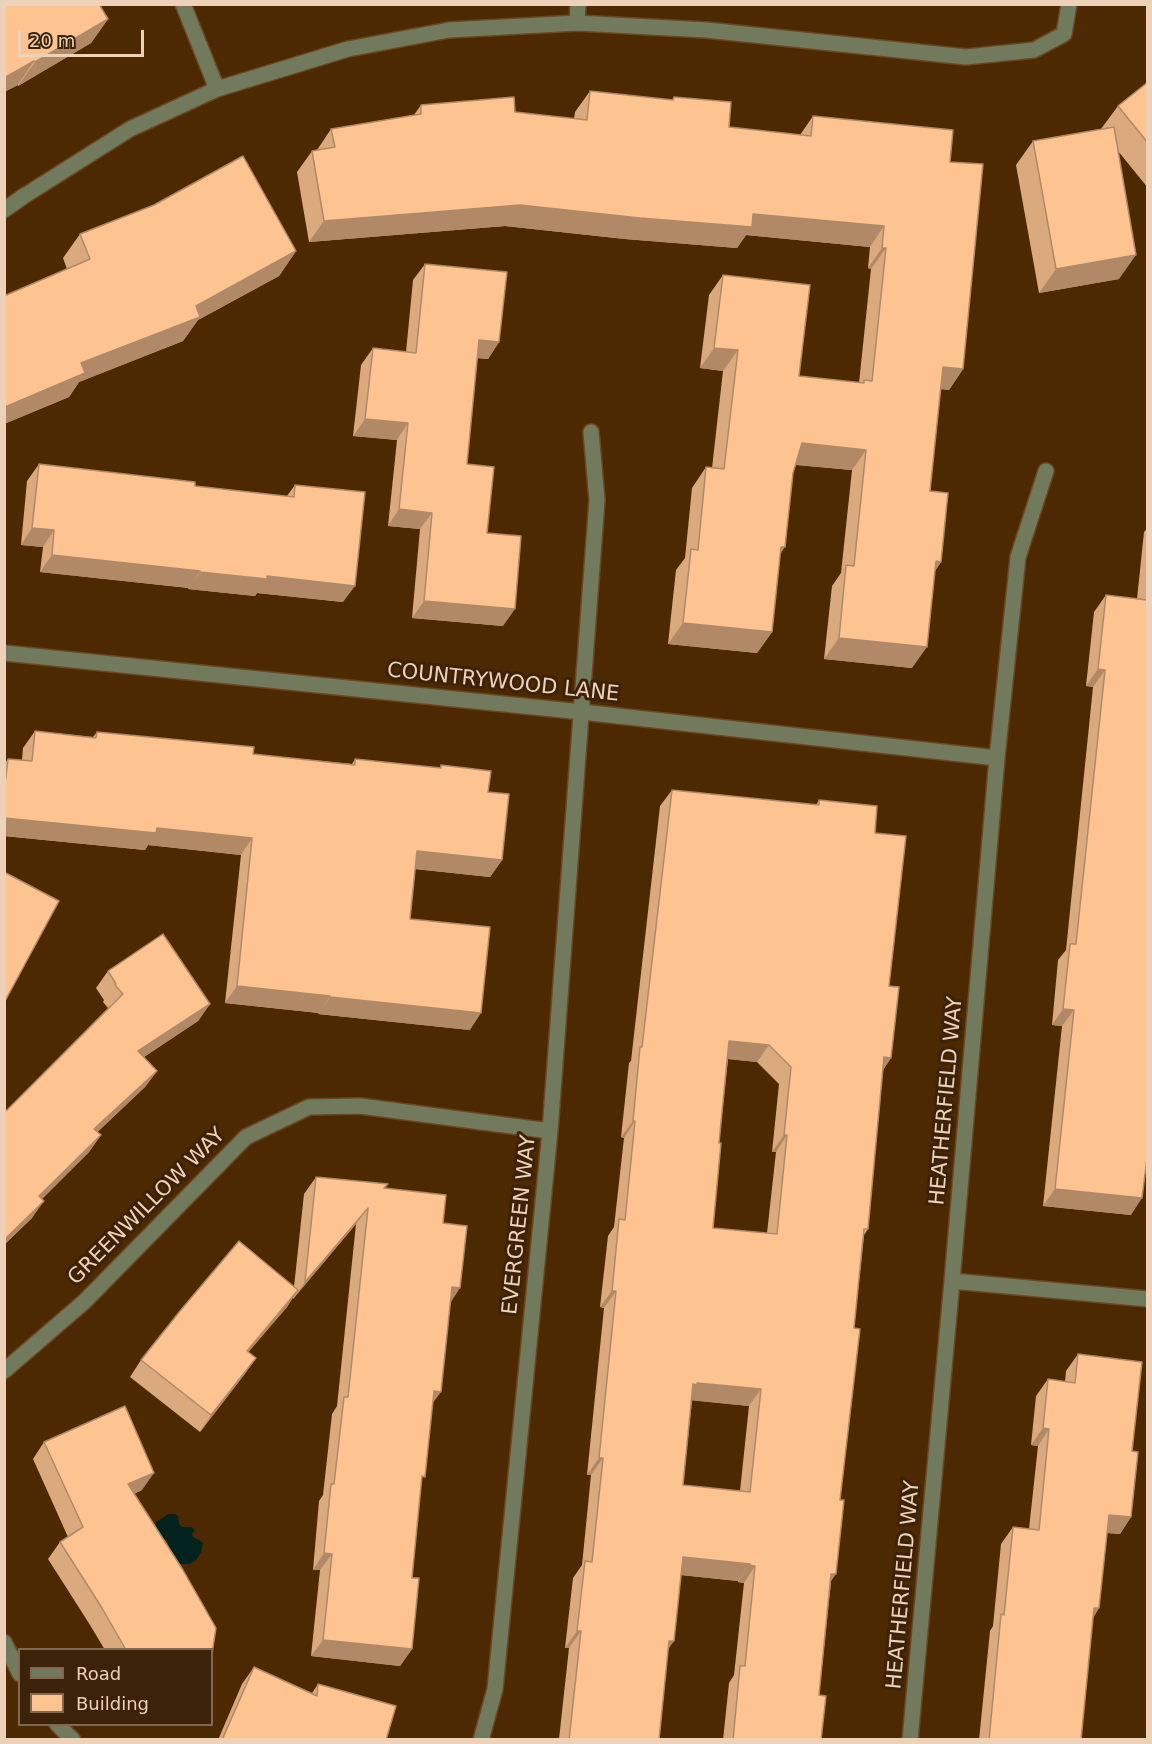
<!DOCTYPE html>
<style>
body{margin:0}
#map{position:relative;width:1152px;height:1744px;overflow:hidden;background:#4d2901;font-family:"DejaVu Sans",sans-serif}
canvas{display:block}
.frame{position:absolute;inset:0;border:6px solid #eed1b9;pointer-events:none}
.legend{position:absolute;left:18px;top:1648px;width:195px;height:78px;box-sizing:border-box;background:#3c2208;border:2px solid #83684f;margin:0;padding:8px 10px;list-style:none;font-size:18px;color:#eed1b9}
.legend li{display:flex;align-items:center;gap:12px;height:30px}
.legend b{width:30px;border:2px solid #83684f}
.scale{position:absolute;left:18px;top:30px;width:126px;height:27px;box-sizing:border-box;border:3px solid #eed1b9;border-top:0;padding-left:8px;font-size:18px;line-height:21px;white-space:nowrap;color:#eed1b9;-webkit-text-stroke:4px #3c2208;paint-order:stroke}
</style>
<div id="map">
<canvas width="1152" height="1744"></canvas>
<div class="frame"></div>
<ul class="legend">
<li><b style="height:8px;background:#717a5d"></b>Road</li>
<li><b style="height:16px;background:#fdc492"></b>Building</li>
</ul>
<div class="scale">20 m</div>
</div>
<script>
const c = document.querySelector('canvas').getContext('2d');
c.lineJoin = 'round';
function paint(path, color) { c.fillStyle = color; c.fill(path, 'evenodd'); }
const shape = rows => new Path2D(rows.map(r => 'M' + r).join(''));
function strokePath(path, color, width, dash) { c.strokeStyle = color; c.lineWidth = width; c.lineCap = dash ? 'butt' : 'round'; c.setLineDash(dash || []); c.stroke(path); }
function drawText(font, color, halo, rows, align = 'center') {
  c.font = font + ' "DejaVu Sans",sans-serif'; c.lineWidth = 6; c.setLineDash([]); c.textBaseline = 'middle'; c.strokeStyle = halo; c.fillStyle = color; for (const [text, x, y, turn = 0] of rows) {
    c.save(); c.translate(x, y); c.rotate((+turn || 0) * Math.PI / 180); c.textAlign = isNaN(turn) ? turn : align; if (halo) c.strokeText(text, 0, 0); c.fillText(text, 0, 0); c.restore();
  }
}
const water = shape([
 [169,1514,175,1514,178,1516,179,1524,182,1527,192,1527,195,1531,192,1533,193,1537,199,1540,203,1543,201,1552,197,1559,190,1564,181,1564,175,1560,171,1555,167,1540,160,1537,155,1529,156,1522]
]);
const minor = shape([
 [183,4,217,89],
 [577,23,578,4],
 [4,210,24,196,130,129,217,89,348,49,449,30,577,23,706,30,966,57,1034,50,1064,34,1069,4],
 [4,653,582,712,997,758],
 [952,1281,1148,1299],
 [4,1371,84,1302,246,1137,309,1107,360,1106,550,1131],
 [4,1642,20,1674],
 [57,1724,73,1740],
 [481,1740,495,1689,550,1131,597,500,591,432],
 [910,1740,952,1281,997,758,1018,557,1046,471]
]);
const wall = shape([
 [4,4,108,19,91,43,18,86,18,85,4,92],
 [1148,82,1148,188,1118,151,1119,279,1039,293,1016,165,1033,141,1101,129,1118,106],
 [590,91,672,100,674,97,729,127,800,135,813,116,950,162,963,369,949,390,940,389,930,491,941,562,935,571,912,668,824,659,832,586,841,573,852,470,796,465,793,473,780,555,772,632,757,653,668,644,676,570,685,558,692,488,706,467,712,468,723,371,700,368,709,295,723,275,799,376,859,383,871,269,868,268,870,247,746,235,737,248,625,239,505,226,309,242,297,172,312,151,317,150,331,129,414,115,421,105,515,112,574,119,575,112],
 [80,234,296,251,279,276,198,320,183,341,79,382,69,397,4,424,4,296,67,269,63,258],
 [425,264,499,342,488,359,477,358,467,464,487,533,503,626,412,618,420,529,388,526,397,440,353,436,361,365,373,348,406,352,413,280],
 [39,464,195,486,287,496,295,485,343,602,257,593,255,596,188,589,189,588,40,572,43,547,21,545,27,481],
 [1148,528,1148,1150,1131,1215,1043,1206,1062,1026,1052,1025,1058,960,1066,950,1093,687,1086,686,1094,612,1106,595,1137,599,1144,532],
 [35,731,93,737,97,732,253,754,352,764,355,759,440,768,441,765,488,792,502,860,490,877,415,869,410,919,470,1030,318,1014,319,1013,225,1003,241,855,148,845,145,850,4,836,4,764,8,759,22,760,23,748],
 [672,790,816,805,819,800,875,833,889,986,891,1058,883,1070,868,1229,864,1235,854,1328,831,1582,819,1695,821,1740,723,1740,729,1683,734,1675,744,1583,738,1582,738,1581,681,1575,668,1650,659,1740,558,1740,559,1739,569,1648,565,1648,573,1578,582,1565,591,1475,587,1475,604,1308,600,1307,608,1236,614,1227,624,1138,621,1137,629,1063,631,1061,660,806],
 [728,1059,757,1062,779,1084,772,1152,776,1152,767,1233,713,1228,719,1143],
 [692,1400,749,1406,740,1491,683,1485],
 [108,971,210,1004,198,1021,144,1057,157,1071,145,1087,97,1132,101,1135,89,1152,42,1199,32,1218,4,1245,4,1113,108,1008,103,1002,104,1000,96,988],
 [316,1177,385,1188,443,1223,450,1303,433,1402,421,1483,412,1578,412,1649,400,1666,311,1656,320,1570,313,1570,319,1501,323,1495,332,1414,337,1406,356,1224,293,1299,293,1297,287,1307,248,1352,256,1358,244,1375,200,1432,130,1377,141,1360,294,1287,304,1194],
 [1078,1354,1132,1451,1131,1517,1120,1534,1107,1533,1099,1608,1093,1618,1081,1740,979,1740,990,1631,993,1626,1001,1544,1013,1527,1029,1529,1038,1446,1031,1445,1036,1396,1048,1379,1065,1382,1066,1371],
 [44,1442,142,1490,134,1494,212,1650,105,1650,90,1625,48,1559,60,1542,68,1537,33,1459],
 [254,1667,312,1693,318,1684,386,1740,218,1740,242,1684]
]);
const shadedWall = shape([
 [108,19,91,43,18,86,35,62],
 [34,61,18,85,4,92,4,78],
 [520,205,753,214,884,226,870,247,746,235,737,248,625,239,505,226,309,242,324,221],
 [882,248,886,248,871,269,868,268],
 [296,251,279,276,198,320,183,341,79,382,69,397,4,424,5,407,81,363,196,306],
 [1136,255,1119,279,1039,293,1056,269],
 [479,340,499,342,488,359,467,357],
 [714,348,738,350,723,371,700,368],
 [943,367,963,369,949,390,928,387],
 [365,419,408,423,397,440,353,436],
 [802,443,866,450,852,470,787,464],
 [399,509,432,513,420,529,388,526],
 [32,528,54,530,43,547,21,545],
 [781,547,785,547,771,568],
 [52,555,200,571,189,588,40,572],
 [936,561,941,562,927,583],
 [200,572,267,576,355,586,343,602,257,593,255,596,188,589],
 [424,601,515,609,503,626,412,618],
 [683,623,772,632,757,653,668,644],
 [839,638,927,647,912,668,824,659],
 [1098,669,1105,670,1093,687,1086,686],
 [4,818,157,828,252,838,241,855,148,845,145,850,4,836],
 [417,851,502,860,490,877,405,868],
 [237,986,330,996,319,1013,225,1003],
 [330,997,481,1013,470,1030,318,1014],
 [210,1004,198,1021,127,1068,138,1051],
 [1063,1009,1074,1010,1062,1026,1052,1025],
 [729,1041,769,1045,757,1062,718,1058],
 [884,1057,891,1058,879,1075],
 [157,1071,145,1087,83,1146,94,1129],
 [633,1121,635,1121,624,1138,621,1137],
 [101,1135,89,1152,27,1213,39,1196],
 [784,1135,787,1135,776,1152,772,1152],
 [1055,1189,1142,1198,1131,1215,1043,1206],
 [44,1201,32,1218,4,1245,4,1240],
 [368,1208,356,1224,293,1299,305,1282],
 [452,1287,460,1288,449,1305],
 [298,1290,287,1307,235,1368,247,1351],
 [612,1291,616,1291,604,1308,600,1307],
 [256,1358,244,1375,200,1432,211,1415],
 [697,1383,761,1389,749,1406,687,1400,693,1384],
 [434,1391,441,1392,429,1408],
 [1043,1428,1049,1429,1038,1446,1031,1445],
 [599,1458,603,1458,591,1475,587,1475],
 [154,1473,142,1490,116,1501,128,1484],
 [1109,1515,1131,1517,1120,1534,1097,1532],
 [324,1553,332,1554,320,1570,313,1570],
 [683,1557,750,1564,738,1581,671,1574],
 [749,1565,755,1566,744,1583,738,1582],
 [831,1574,836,1574,824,1591],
 [1094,1608,1099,1608,1088,1625],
 [577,1631,581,1631,569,1648,565,1648],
 [323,1640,412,1649,400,1666,311,1656],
 [669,1641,674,1641,662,1658]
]);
const building = shape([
 [4,4,99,4,108,19,35,62,34,61,4,78,4,4],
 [1148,82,1148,143,1118,106,1148,82],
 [590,91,673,100,674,97,731,102,729,127,811,136,813,116,953,130,950,162,983,164,963,369,943,367,930,491,948,493,941,562,936,561,927,647,839,638,846,565,854,566,866,450,802,443,793,473,785,547,781,547,772,632,683,623,691,549,698,550,706,467,724,469,738,350,714,348,723,275,810,285,799,376,864,383,864,380,872,381,886,248,882,248,884,226,753,214,752,227,640,218,520,205,324,221,312,151,335,147,331,129,421,114,421,105,514,97,515,112,587,120,590,91],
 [1114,127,1136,255,1056,269,1033,141,1114,127],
 [243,156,296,251,196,306,200,317,81,363,85,373,5,407,4,296,90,259,80,234,154,205,243,156],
 [425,264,507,272,499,342,479,340,467,464,494,467,487,533,521,536,515,609,424,601,432,513,399,509,408,423,365,419,373,348,416,353,425,264],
 [39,464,195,482,195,486,294,497,295,485,365,492,355,586,267,576,267,579,200,572,200,571,52,555,54,530,32,528,39,464],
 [1106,595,1147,600,1148,596,1148,1150,1142,1198,1055,1189,1074,1010,1063,1009,1070,944,1076,944,1105,670,1098,669,1106,595],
 [35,731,96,738,97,732,254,747,253,754,355,765,355,759,441,768,441,765,491,771,488,792,509,794,502,860,417,851,410,919,490,927,481,1013,330,997,330,996,237,986,252,838,157,828,156,833,4,818,4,792,8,759,32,761,35,731],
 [672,790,819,805,819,800,877,806,875,833,906,836,889,986,899,987,891,1058,884,1057,868,1229,864,1229,854,1328,860,1329,840,1500,844,1500,836,1574,831,1574,819,1695,826,1696,821,1740,733,1740,740,1666,745,1666,755,1566,749,1565,750,1564,683,1557,674,1641,669,1641,659,1740,569,1740,581,1631,577,1631,585,1561,592,1562,603,1458,599,1458,616,1291,612,1291,619,1219,625,1220,635,1121,633,1121,640,1047,642,1047,672,790],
 [729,1041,769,1045,791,1067,784,1135,787,1135,777,1234,713,1228,721,1143,719,1143,729,1041],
 [697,1383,761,1389,750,1492,683,1485,693,1384,697,1385,697,1383],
 [4,872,59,901,4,1003,4,872],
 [163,934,210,1004,138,1051,157,1071,94,1129,101,1135,39,1196,44,1201,4,1240,4,1113,123,994,115,985,116,984,108,971,163,934],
 [316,1177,388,1184,384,1188,446,1195,443,1223,467,1226,460,1288,452,1287,441,1392,434,1391,425,1477,422,1476,412,1578,419,1578,412,1649,323,1640,332,1554,324,1553,331,1484,334,1484,344,1397,348,1397,368,1208,305,1282,316,1177],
 [239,1241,298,1290,247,1351,256,1358,211,1415,141,1360,180,1311,239,1241],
 [1078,1354,1142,1362,1132,1451,1138,1452,1131,1517,1109,1515,1099,1608,1094,1608,1081,1740,989,1740,1001,1614,1004,1615,1013,1527,1039,1530,1049,1429,1043,1428,1048,1379,1075,1383,1078,1354],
 [125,1406,154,1473,128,1484,183,1570,216,1628,212,1654,212,1650,126,1650,102,1608,60,1542,83,1527,44,1442,125,1406],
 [254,1667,317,1696,318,1684,396,1706,386,1740,222,1740,254,1667]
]);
const streetNames = [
 ["COUNTRYWOOD LANE",503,683,6],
 ["HEATHERFIELD WAY",947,1101,-85],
 ["GREENWILLOW WAY",147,1207,-45],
 ["EVERGREEN WAY",520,1225,-84],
 ["HEATHERFIELD WAY",904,1585,-85]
];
paint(water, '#01221d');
strokePath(minor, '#6a4722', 18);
strokePath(minor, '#717a5d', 15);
paint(wall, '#daa97e');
paint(shadedWall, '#b18966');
paint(building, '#fdc492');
strokePath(building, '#b18966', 1.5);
drawText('21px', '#eed1b9', '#3c2208', streetNames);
</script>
